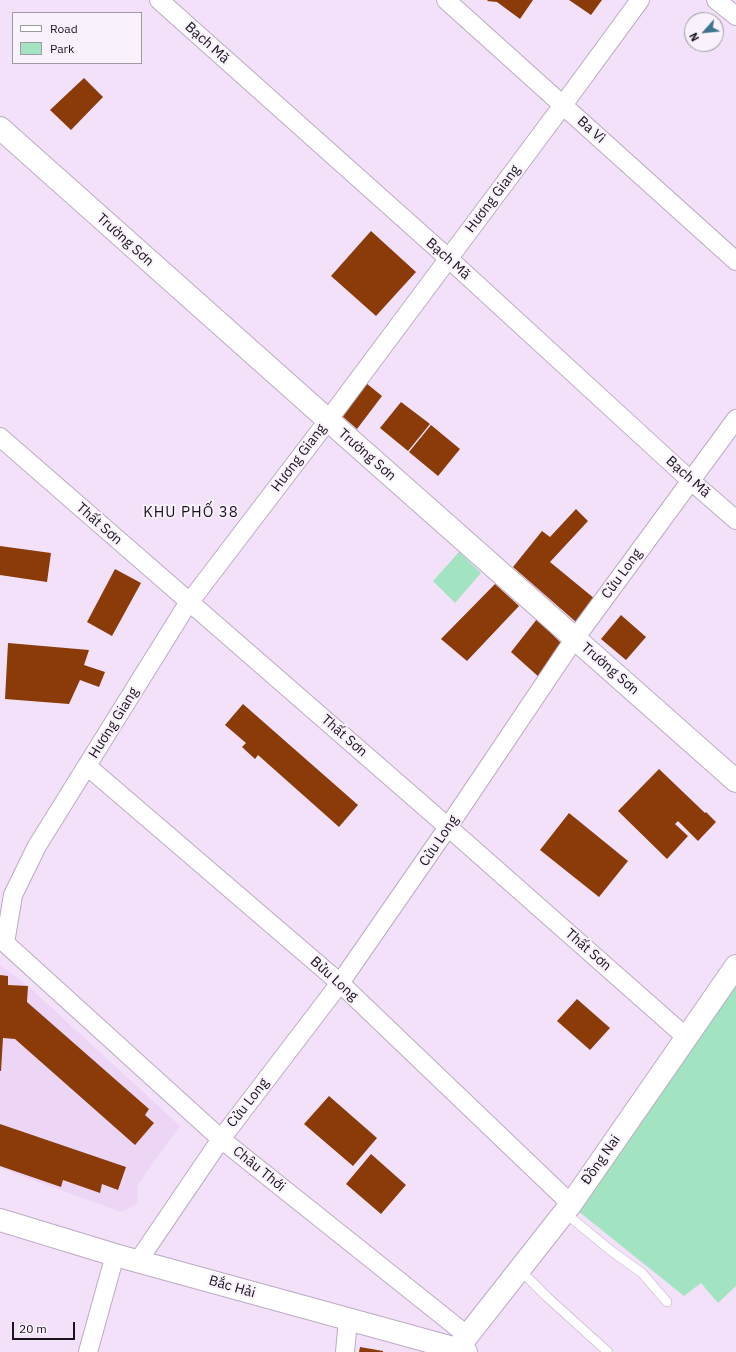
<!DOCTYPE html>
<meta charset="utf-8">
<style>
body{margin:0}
#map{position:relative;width:736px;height:1352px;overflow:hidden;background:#f2e1f9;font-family:"IBM Plex Sans",sans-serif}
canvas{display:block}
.legend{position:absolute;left:12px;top:12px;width:130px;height:52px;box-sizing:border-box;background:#f9f2fc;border:1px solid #a099a2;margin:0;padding:5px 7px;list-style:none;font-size:12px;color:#1a141c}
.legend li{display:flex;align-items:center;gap:8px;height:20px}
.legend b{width:20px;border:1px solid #a099a2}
.north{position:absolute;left:684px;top:12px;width:40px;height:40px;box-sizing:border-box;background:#f9f2fc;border:1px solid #a099a2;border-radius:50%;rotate:243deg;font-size:11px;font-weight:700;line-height:16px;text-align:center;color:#1a141c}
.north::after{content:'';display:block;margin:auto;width:14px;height:18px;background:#3b728d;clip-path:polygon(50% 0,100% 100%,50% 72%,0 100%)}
.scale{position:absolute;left:12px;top:1322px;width:63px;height:18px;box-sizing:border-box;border:2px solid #1a141c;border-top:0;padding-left:5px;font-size:12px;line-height:14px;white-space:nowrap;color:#1a141c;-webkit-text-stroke:3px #f9f2fc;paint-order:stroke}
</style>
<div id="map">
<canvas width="736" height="1352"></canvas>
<ul class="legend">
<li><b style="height:5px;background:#fff"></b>Road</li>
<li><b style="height:11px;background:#a2e4c1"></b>Park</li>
</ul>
<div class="north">N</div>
<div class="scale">20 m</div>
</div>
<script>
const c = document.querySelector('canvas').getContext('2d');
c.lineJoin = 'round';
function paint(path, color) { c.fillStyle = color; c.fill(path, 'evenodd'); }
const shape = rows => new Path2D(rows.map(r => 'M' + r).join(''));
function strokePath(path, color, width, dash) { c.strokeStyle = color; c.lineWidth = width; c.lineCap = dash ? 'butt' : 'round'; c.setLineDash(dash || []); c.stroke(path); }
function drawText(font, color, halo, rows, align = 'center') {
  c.font = font + ' "IBM Plex Sans",sans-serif'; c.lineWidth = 4; c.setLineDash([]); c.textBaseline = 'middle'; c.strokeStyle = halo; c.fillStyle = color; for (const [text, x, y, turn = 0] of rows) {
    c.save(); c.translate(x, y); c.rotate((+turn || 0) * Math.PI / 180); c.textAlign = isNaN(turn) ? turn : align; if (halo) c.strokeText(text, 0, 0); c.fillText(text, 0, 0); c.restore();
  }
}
const built = shape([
 [0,965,28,986,180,1126,150,1167,138,1185,137,1204,121,1212,0,1168]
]);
const green = shape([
 [459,552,481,573,455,603,433,581],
 [736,986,736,1286,718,1303,701,1283,684,1296,578,1211]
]);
const building = shape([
 [488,0,533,0,520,19,497,2,487,1],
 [569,0,602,0,591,15],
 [84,78,103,97,71,130,50,110],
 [371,231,416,272,376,316,331,276],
 [366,383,382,396,357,429,341,415],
 [401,402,430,424,408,451,380,428],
 [431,425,460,449,438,476,409,452],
 [576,509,588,521,550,562,595,599,576,622,513,567,542,531,550,537],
 [0,546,51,553,47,582,0,575],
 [115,569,141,583,112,636,87,622],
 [495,584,519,606,467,661,441,639],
 [621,615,646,637,626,660,601,639],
 [537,619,562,644,540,678,511,652],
 [8,643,89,650,84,665,105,672,99,687,80,680,69,704,5,699],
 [243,704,358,805,339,827,258,755,255,759,242,747,246,743,225,725],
 [659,769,705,813,706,812,716,822,698,841,678,821,675,824,688,836,667,859,618,811],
 [569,813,628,861,599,897,540,850],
 [0,975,8,976,8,985,28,986,27,1002,149,1109,145,1115,154,1123,135,1145,15,1039,3,1038,1,1071,0,1071],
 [577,999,610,1028,590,1050,557,1021],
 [329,1096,377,1138,353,1166,304,1124],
 [0,1124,126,1167,118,1190,102,1184,100,1193,63,1180,61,1187,0,1166],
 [371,1154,406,1185,381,1214,346,1184],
 [360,1347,383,1351,383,1352,359,1352]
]);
const lane = shape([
 [564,1212,610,1250,642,1273,667,1302],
 [520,1270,547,1297,608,1352]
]);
const street = shape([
 [159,0,448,258,690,480,736,520],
 [446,0,736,261],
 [716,0,736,16],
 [0,437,448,827,686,1037],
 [87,766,340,983,571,1204],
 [138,1261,221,1139,340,983,448,827,571,644,736,419],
 [468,1336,221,1139,5,943,13,895,37,846,185,608,323,427,563,105,640,0],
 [88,1352,115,1255],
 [345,1352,348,1320]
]);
const secondary = shape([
 [0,128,328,420,736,781],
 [0,1220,115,1255,457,1349,466,1352],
 [457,1349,571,1204,736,966]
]);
const streetNames = [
 ["Bạch Mã",207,43,42],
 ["Ba Vì",591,130,42],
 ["Hương Giang",493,199,-53],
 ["Trường Sơn",125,240,42],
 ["Bạch Mã",448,259,42],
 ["Trường Sơn",367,455,41],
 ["Hương Giang",299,458,-53],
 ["Bạch Mã",688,477,42],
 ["Thất Sơn",99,524,41],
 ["Cửu Long",622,574,-54],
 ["Trường Sơn",610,669,41],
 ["Hương Giang",114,723,-58],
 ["Thất Sơn",344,736,41],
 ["Cửu Long",439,841,-56],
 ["Thất Sơn",588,950,41],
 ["Bửu Long",334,979,42],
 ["Cửu Long",248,1103,-52],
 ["Đồng Nai",601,1160,-55],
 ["Châu Thới",259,1169,39],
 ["Bắc Hải",232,1287,16]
];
const neighbourhoodNames = [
 ["KHU PHỐ 38",191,513]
];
paint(built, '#edd6f5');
paint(green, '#a2e4c1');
paint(building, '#8a3b07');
strokePath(lane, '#bcabc2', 10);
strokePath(street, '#bcabc2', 20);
strokePath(secondary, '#bcabc2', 24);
strokePath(lane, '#fff', 9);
strokePath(street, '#fff', 18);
strokePath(secondary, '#fff', 22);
drawText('14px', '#1a141c', '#f9f2fc', streetNames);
c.letterSpacing = '1px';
drawText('15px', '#1a141c', '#f9f2fc', neighbourhoodNames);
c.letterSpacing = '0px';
</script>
